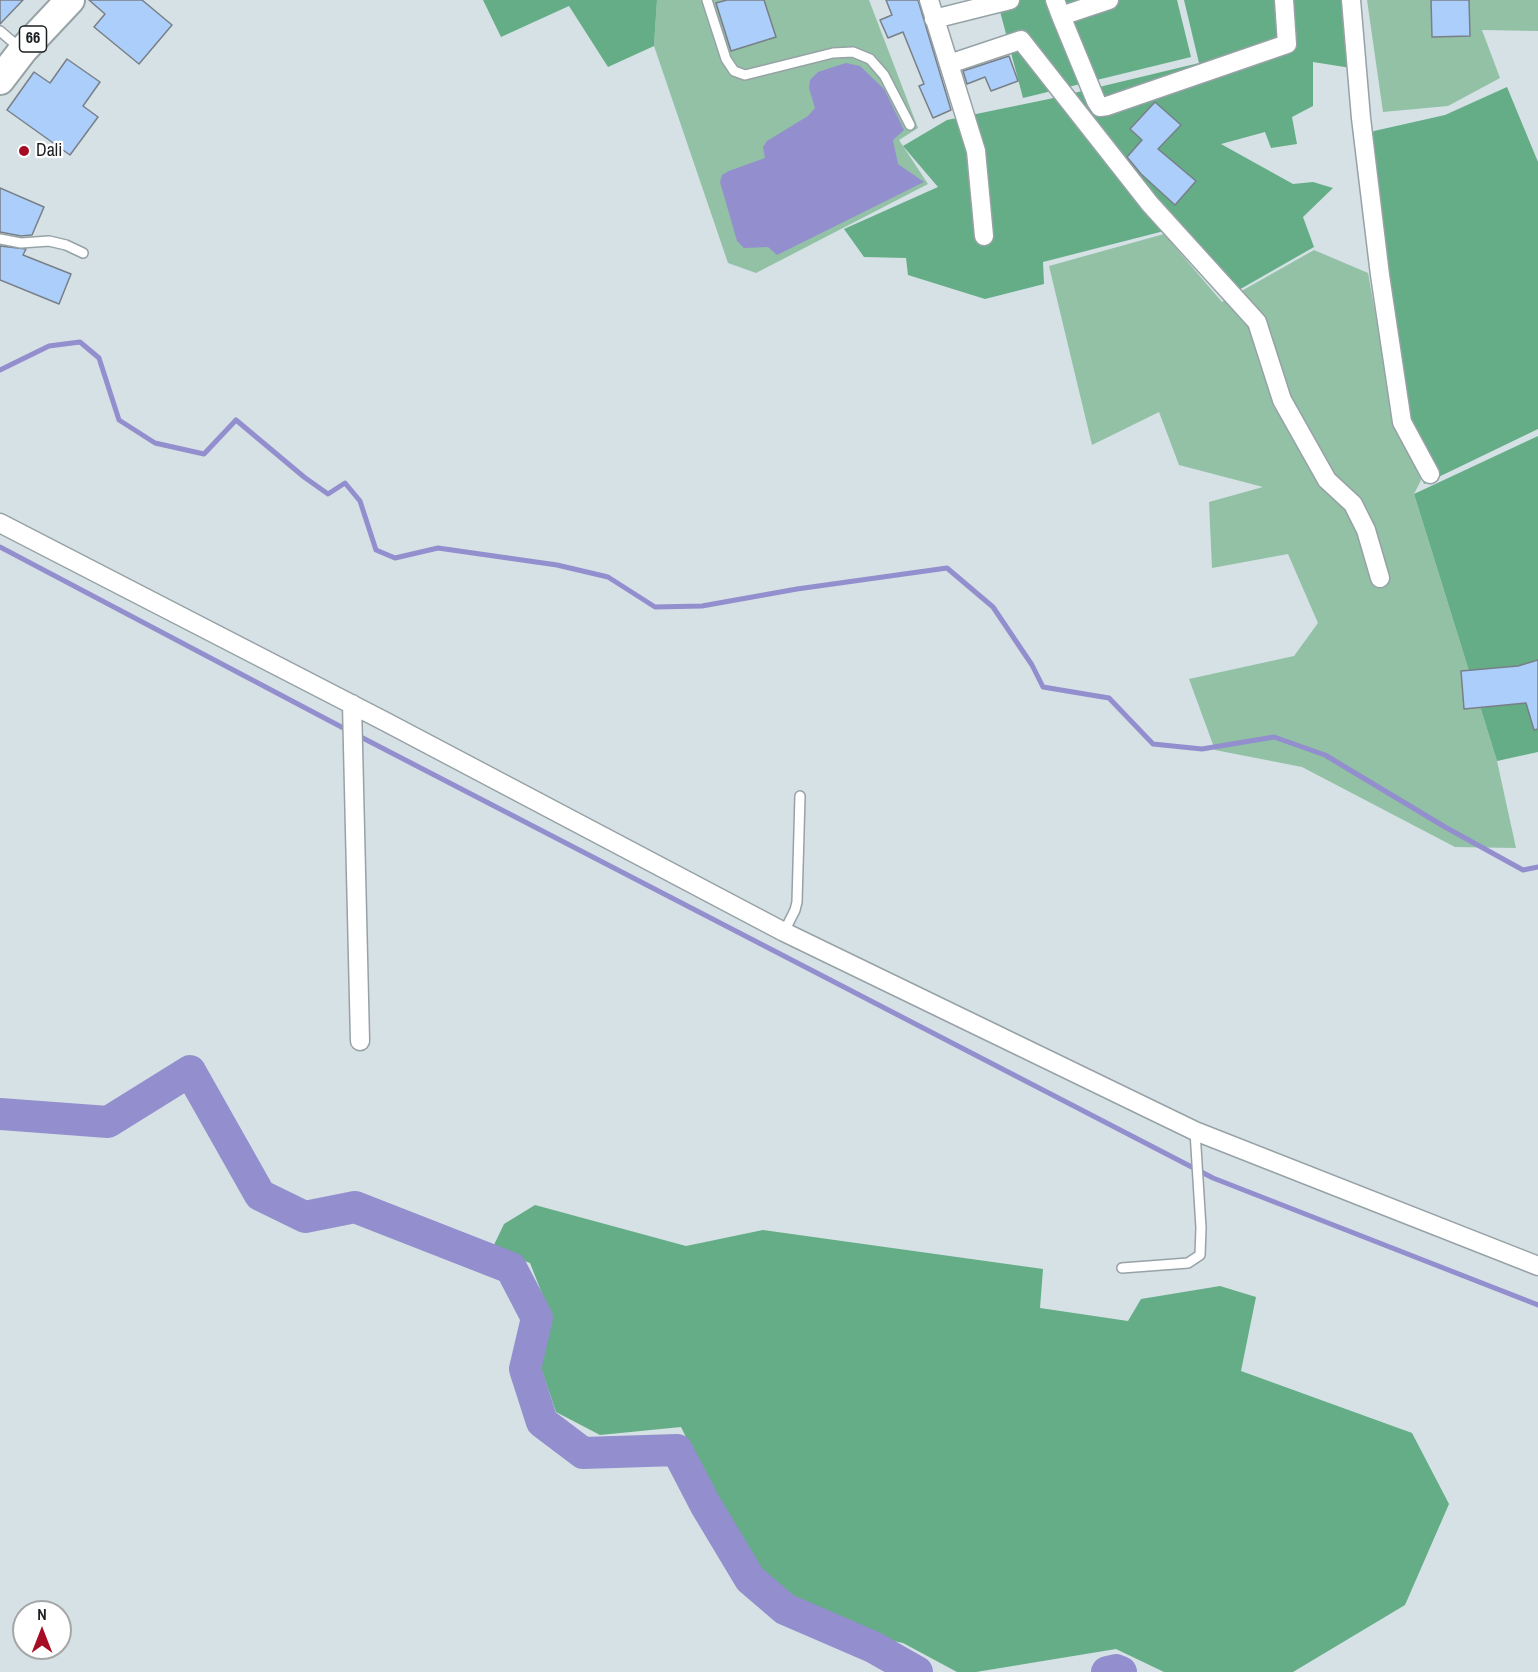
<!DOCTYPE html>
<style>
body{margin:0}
#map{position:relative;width:1538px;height:1672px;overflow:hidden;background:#d5e1e5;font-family:"Archivo Narrow",sans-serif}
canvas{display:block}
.north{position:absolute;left:12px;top:1600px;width:60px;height:60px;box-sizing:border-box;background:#fff;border:2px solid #a4a6a7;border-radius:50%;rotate:0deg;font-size:16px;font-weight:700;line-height:24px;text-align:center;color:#1c2022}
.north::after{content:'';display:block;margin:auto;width:21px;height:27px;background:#a60d24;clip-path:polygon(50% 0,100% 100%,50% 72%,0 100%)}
</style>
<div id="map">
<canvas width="1538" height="1672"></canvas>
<div class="north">N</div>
</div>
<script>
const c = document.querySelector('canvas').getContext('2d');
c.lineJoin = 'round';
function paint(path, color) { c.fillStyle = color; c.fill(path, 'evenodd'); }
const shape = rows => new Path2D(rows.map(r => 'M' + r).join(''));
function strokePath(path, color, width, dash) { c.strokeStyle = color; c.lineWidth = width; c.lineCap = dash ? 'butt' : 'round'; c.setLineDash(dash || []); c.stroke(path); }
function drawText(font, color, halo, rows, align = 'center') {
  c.font = font + ' "Archivo Narrow",sans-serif'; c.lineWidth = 4.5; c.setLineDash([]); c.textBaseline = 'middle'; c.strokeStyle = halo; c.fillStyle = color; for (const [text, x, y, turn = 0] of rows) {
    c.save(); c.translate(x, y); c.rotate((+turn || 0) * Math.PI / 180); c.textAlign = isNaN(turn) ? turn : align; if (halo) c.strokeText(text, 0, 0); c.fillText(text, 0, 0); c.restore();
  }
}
const green = shape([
 [657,0,869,0,918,128,899,140,928,184,756,273,728,263,654,46],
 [1367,0,1538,0,1538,31,1482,30,1500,78,1448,106,1383,112],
 [1164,234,1222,302,1314,250,1368,273,1392,406,1421,480,1414,494,1497,761,1516,848,1455,847,1302,767,1215,750,1189,679,1294,656,1318,623,1288,554,1212,568,1209,502,1263,487,1179,465,1159,412,1092,445,1049,266]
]);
const forest = shape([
 [483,0,657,0,654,46,608,67,569,6,501,37],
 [997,0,1177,0,1191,57,1023,98],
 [1184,0,1347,0,1351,68,1313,62,1313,106,1292,117,1297,144,1271,148,1265,132,1221,144,1293,184,1313,182,1333,188,1303,217,1314,247,1223,299,1164,231,1043,262,1044,284,985,299,908,275,906,258,864,257,844,229,938,187,903,146,947,120,1049,99,1199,63],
 [1507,87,1538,162,1538,429,1424,484,1367,247,1357,147,1374,131,1445,115],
 [1538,436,1538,752,1497,761,1414,494],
 [535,1205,686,1246,763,1230,1043,1269,1040,1308,1128,1321,1141,1299,1220,1286,1256,1297,1241,1371,1412,1433,1449,1504,1405,1605,1293,1672,1164,1672,1116,1649,976,1672,957,1672,903,1643,834,1628,744,1557,681,1427,600,1435,556,1412,541,1368,552,1319,530,1263,492,1249,504,1224]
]);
const water = shape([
 [846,63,860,66,884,89,904,130,893,140,898,164,924,182,777,255,768,247,744,248,737,241,720,182,722,175,729,171,765,158,763,147,767,141,808,116,815,108,809,88,810,80,818,72]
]);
const stream = shape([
 [0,370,49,346,80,342,99,358,119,420,155,443,204,454,236,420,304,477,328,494,345,483,360,501,376,550,395,558,438,548,557,565,608,577,655,607,702,606,797,589,947,568,993,607,1032,665,1043,687,1109,698,1153,744,1202,749,1274,737,1325,755,1445,827,1523,870,1538,867],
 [0,547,349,731],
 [357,735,1213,1178,1538,1305]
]);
const river = shape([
 [0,1114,108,1122,190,1071,260,1195,305,1217,355,1207,511,1268,537,1318,525,1369,542,1422,583,1453,677,1450,705,1504,750,1579,785,1609,873,1647,917,1672],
 [1107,1672,1116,1670,1121,1672]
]);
const building = shape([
 [0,0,23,0,0,24,0,0],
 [89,0,142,0,172,25,139,64,94,27,105,14,89,0],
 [727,0,764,0,776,37,731,51,716,3,727,0],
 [886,0,918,0,951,110,933,118,919,86,924,84,903,32,888,38,880,20,892,15,886,0],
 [1431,0,1469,0,1470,36,1432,37,1431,0],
 [1009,56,1018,81,991,91,985,77,967,84,963,71,1009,56],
 [67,59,100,82,83,106,98,117,70,155,7,110,34,72,50,83,67,59],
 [1155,102,1181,125,1158,149,1196,181,1175,205,1141,174,1127,157,1142,140,1130,129,1155,102],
 [0,188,44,207,32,235,21,236,0,232,0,188],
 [0,246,26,249,23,255,71,274,59,304,0,280,0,246],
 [1538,660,1538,729,1534,730,1526,703,1464,709,1461,671,1518,666,1538,660]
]);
const lane = shape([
 [707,0,726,59,734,71,745,75,833,53,853,52,870,59,884,75,910,125],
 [0,31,21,49],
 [0,239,21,243,49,241,66,245,83,253],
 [784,932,795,910,797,902,800,796],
 [1122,1268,1188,1263,1200,1255,1201,1228,1195,1131]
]);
const street = shape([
 [929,0,976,151,984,236],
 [1055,0,1061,16,1109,0],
 [1351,0,1361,118,1380,275,1402,422,1430,474],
 [1061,16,1096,101,1100,107,1107,106,1287,44,1284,0],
 [934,19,1010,0],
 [949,64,1021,40,1150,204,1257,322,1282,400,1327,480,1353,504,1366,530,1380,578],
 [0,523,386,722,784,932,1195,1131,1538,1266],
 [352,704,360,1041]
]);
const primary = shape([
 [0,80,23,50,70,0]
]);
const markers = [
 [24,151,6,"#a60d24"]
];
const shields = [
 [33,39,27]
];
const shieldNames = [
 ["66",33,39]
];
const poiNames = [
 ["Dali",36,151]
];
paint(green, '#92c1a6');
paint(forest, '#64ad87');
paint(water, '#938ecd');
strokePath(stream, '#938ecd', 5);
strokePath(river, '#938ecd', 32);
paint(building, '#abcefb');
strokePath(building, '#797f87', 1.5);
strokePath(lane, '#97a2a6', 12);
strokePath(street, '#97a2a6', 21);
strokePath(primary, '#97a2a6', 32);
strokePath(lane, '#fff', 9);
strokePath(street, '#fff', 18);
strokePath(primary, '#fff', 28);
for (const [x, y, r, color] of markers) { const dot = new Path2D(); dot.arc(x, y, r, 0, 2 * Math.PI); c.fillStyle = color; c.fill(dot); strokePath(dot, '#fff', 2); }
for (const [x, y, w] of shields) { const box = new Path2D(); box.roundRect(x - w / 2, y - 13, w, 26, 4.5); c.fillStyle = '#fff'; c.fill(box); strokePath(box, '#1c2022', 1.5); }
drawText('bold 16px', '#1c2022', null, shieldNames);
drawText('18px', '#1c2022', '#fff', poiNames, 'left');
</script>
